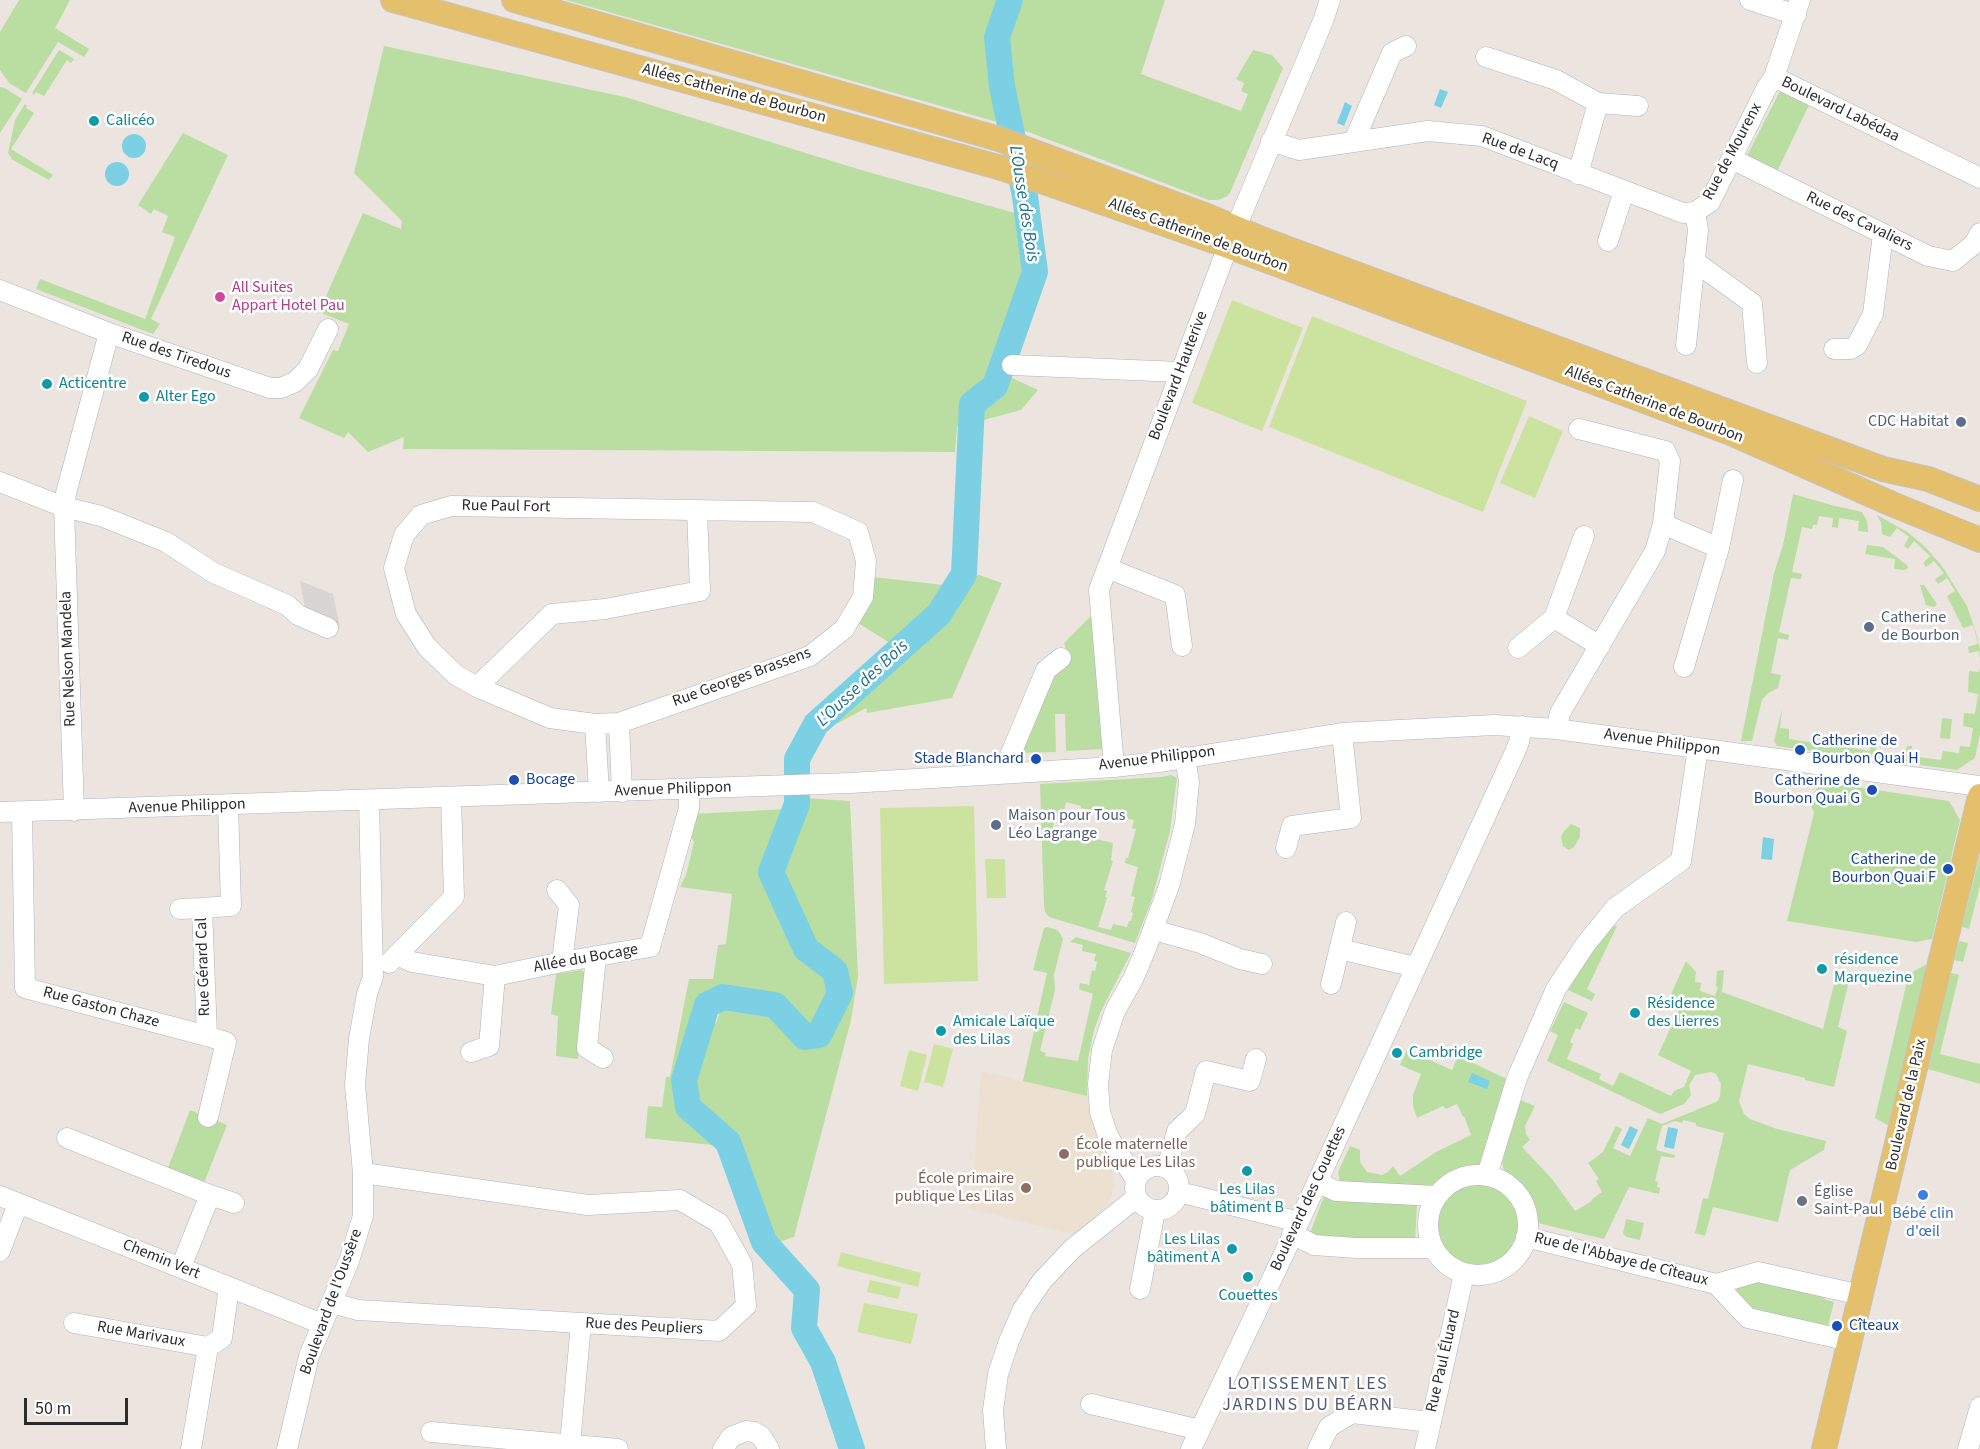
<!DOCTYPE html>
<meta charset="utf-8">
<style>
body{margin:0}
#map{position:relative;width:1980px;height:1449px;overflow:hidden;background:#ece5df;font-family:"Source Sans 3",sans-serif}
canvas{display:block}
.scale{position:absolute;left:24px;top:1398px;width:104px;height:27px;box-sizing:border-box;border:3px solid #2c2c2c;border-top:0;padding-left:8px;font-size:18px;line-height:21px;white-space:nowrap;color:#2c2c2c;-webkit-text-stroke:4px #fff;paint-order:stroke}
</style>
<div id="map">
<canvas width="1980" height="1449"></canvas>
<div class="scale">50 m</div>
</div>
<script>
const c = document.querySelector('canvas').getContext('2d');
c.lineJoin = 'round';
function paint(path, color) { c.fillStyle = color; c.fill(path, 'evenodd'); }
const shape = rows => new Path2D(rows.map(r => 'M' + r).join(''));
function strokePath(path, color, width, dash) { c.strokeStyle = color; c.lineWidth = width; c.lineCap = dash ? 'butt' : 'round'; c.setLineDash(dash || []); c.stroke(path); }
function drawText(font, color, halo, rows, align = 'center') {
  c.font = font + ' "Source Sans 3",sans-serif'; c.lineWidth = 5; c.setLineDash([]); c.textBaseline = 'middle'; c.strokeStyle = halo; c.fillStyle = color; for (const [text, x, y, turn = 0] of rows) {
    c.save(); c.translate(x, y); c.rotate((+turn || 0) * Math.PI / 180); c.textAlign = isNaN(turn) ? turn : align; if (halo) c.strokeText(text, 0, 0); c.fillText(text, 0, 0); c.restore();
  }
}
const education = shape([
 [981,1071,1087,1096,1094,1125,1111,1163,1115,1184,1110,1200,1095,1220,1076,1235,969,1208,972,1196]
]);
const green = shape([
 [19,0,70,0,55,28,89,49,84,57,58,42,26,93,9,83,0,70,0,32],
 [566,0,1165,0,1141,74,1241,111,1248,94,1241,91,1244,83,1236,79,1253,50,1272,55,1283,68,1230,193,1226,197,1218,200,1209,200,1015,127],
 [384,46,625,97,861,170,1040,220,1003,345,1012,378,1038,390,1021,410,957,427,955,452,403,449,404,437,368,452,348,432,344,438,299,418,333,350,338,351,349,324,319,312,363,213,401,229,402,221,354,173],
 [59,50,74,59,71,63,67,60,44,96,36,92,34,95,32,93],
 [0,87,5,88,22,99,0,133],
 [1780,91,1809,105,1774,178,1744,162],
 [25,104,27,106,26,108,34,113,11,149,53,175,49,180,11,159,11,157,8,153,15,120],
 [183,133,228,155,151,319,160,324,153,334,36,289,40,279,145,319,175,237,162,232,168,216,154,209,151,214,138,205],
 [1793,494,1831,505,1862,512,1867,521,1868,532,1858,531,1859,521,1839,518,1838,528,1832,527,1833,518,1819,516,1817,525,1813,525,1812,529,1802,527,1792,572,1802,574,1801,579,1791,578,1779,632,1789,635,1788,640,1778,638,1771,673,1781,675,1778,688,1768,693,1762,700,1752,741,1741,741,1774,573,1783,545],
 [1877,515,1909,533,1927,549,1942,566,1967,606,1976,633,1980,649,1980,659,1979,651,1969,653,1968,647,1978,644,1973,625,1963,628,1947,596,1955,591,1947,578,1938,584,1935,579,1944,573,1934,561,1926,567,1923,563,1930,556,1914,541,1908,549,1904,546,1909,537,1897,528,1890,537,1882,534,1881,522],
 [1867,545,1883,547,1907,565,1908,568,1905,570,1894,569,1895,559,1865,554],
 [979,575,1002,583,952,698,867,713,866,708,829,728,924,636,951,614,961,598,969,578],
 [873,577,943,585,950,581,938,604,893,645,855,621],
 [1920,585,1924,585,1937,604,1934,607,1926,605],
 [1093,614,1105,749,1066,751,1065,714,1055,714,1056,752,1015,753,1046,682,1070,662,1064,643],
 [1980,668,1980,734,1975,758,1957,770,1777,746,1774,741,1782,709,1780,728,1789,729,1789,739,1834,746,1836,736,1846,737,1845,747,1870,751,1871,741,1877,741,1876,751,1905,755,1907,746,1912,746,1911,756,1941,760,1943,751,1959,753,1960,746,1970,747,1973,728,1963,726,1964,713,1975,714,1978,694,1968,692,1969,671,1979,672],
 [1942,718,1952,719,1950,739,1940,738],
 [1171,775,1177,778,1170,831,1152,899,1135,943,1049,917,1045,912,1044,906,1040,784,1161,777],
 [1066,802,1081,806,1081,808,1134,820,1132,828,1136,829,1128,858,1126,858,1125,863,1138,867,1131,896,1135,897,1131,912,1133,913,1131,921,1129,921,1127,927,1113,924,1111,930,1098,927,1107,898,1105,897,1107,891,1104,890,1113,861,1111,860,1113,843,1096,839,1095,841,1059,831,1058,833,1052,831,1055,818,1062,819],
 [1823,782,1949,801,1960,820,1932,939,1916,942,1787,921,1814,813,1811,805,1815,791],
 [805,798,850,801,858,976,851,1020,794,1237,773,1244,735,1142,725,1127,700,1112,692,1092,693,1078,706,1024,716,1023,722,1006,763,1011,801,1042,822,1044,835,1032,847,1003,848,993,845,975,819,947,798,915,784,890,779,872,784,851,805,809],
 [788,809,767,857,765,878,775,905,797,949,832,987,829,1002,815,1028,809,1028,779,1000,726,988,710,990,701,997,677,1083,683,1115,695,1125,706,1129,722,1146,645,1138,648,1106,662,1107,666,1077,670,1077,689,979,713,979,718,945,726,944,732,894,680,887,686,875,694,842,688,832,692,814],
 [1571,824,1580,828,1580,837,1574,847,1569,850,1563,846,1561,837,1564,831],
 [1980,855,1980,885,1969,929,1962,927],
 [1612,926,1617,926,1587,989,1595,994,1592,1001,1568,990,1581,967],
 [1047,927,1058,930,1063,939,1054,975,1055,990,1040,1051,1046,1053,1045,1056,1078,1061,1093,994,1079,989,1080,983,1089,985,1092,970,1095,971,1097,962,1094,961,1096,954,1082,951,1083,945,1070,942,1076,937,1131,953,1101,1011,1094,1030,1088,1059,1087,1096,1023,1081,1047,973,1033,970,1044,928],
 [1959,941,1968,943,1963,962,1954,960],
 [1686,961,1696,972,1695,982,1701,983,1700,991,1715,996,1718,987,1716,986,1717,971,1724,970,1722,992,1823,1029,1836,976,1849,980,1838,1027,1847,1031,1834,1087,1805,1080,1805,1078,1748,1064,1739,1101,1744,1114,1750,1119,1777,1129,1826,1141,1824,1150,1790,1170,1778,1222,1713,1207,1705,1236,1695,1233,1703,1198,1708,1199,1724,1133,1696,1126,1696,1123,1683,1120,1682,1123,1675,1121,1662,1126,1656,1150,1675,1155,1674,1158,1661,1156,1655,1181,1658,1182,1657,1187,1660,1188,1659,1194,1629,1187,1604,1239,1538,1223,1533,1203,1529,1194,1504,1170,1502,1162,1520,1100,1535,1106,1525,1126,1526,1134,1530,1140,1522,1147,1552,1179,1575,1211,1592,1201,1591,1200,1602,1192,1596,1181,1599,1179,1588,1163,1603,1152,1616,1126,1622,1129,1613,1148,1630,1156,1648,1118,1662,1124,1718,1101,1720,1096,1721,1084,1716,1074,1711,1072,1695,1075,1689,1086,1691,1095,1684,1104,1660,1114,1547,1061,1558,1035,1550,1031,1564,1002,1588,1013,1580,1030,1576,1028,1570,1042,1573,1044,1567,1059,1601,1074,1599,1079,1613,1086,1620,1072,1671,1096,1674,1091,1684,1087,1691,1071,1658,1055,1681,1005,1681,999,1671,994],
 [1925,965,1928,967,1891,1127,1875,1118,1908,977,1914,971],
 [582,970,587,976,578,1059,556,1056,558,1016,551,1014,556,974],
 [1951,973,1959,975,1940,1054,1980,1064,1980,1084,1928,1069],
 [1407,1050,1452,1070,1458,1056,1507,1079,1480,1165,1453,1172,1434,1188,1341,1186,1338,1172,1350,1146,1360,1150,1360,1162,1367,1172,1382,1175,1388,1172,1393,1166,1400,1176,1436,1152,1471,1135,1464,1116,1463,1117,1457,1104,1446,1109,1443,1106,1417,1118,1413,1106,1413,1095,1421,1074,1400,1065],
 [190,1110,227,1125,204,1183,168,1168],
 '1437 1225a41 41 0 1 1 82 0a41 41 0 1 1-82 0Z',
 [1324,1196,1411,1199,1417,1205,1415,1240,1317,1240,1310,1233],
 [1626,1219,1644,1223,1640,1240,1627,1237,1623,1234],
 [1747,1277,1826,1291,1824,1299,1834,1302,1827,1330,1752,1312,1736,1292,1738,1285]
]);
const pitch = shape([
 [1232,300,1303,328,1262,431,1192,403],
 [1312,316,1527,401,1483,512,1269,427],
 [1529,416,1563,431,1535,498,1500,483],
 [974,806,978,981,884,984,880,808],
 [985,859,1005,859,1006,898,987,898],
 [934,1044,953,1049,943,1087,924,1082],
 [909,1050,927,1055,918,1091,900,1086],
 [841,1252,921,1273,918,1287,837,1266],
 [870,1280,901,1287,898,1299,867,1292],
 [864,1303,918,1314,911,1344,857,1332]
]);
const plaza = shape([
 [300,581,333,594,340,627,306,614]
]);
const water = shape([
 [1440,89,1448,92,1441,108,1434,105],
 [1345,102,1352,106,1344,126,1337,123],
 '122 146a12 12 0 1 1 24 0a12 12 0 1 1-24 0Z',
 '105 174a12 12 0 1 1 24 0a12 12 0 1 1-24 0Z',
 [1763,837,1774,839,1772,860,1761,859],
 [1472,1073,1490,1081,1487,1089,1468,1082],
 [1630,1126,1638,1130,1629,1149,1621,1145],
 [1668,1127,1678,1129,1674,1149,1664,1147]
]);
const river = shape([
 [852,1449,823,1362,804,1328,807,1290,764,1242,728,1142,688,1107,684,1080,707,1005,723,997,775,1005,805,1037,819,1035,840,993,835,971,806,949,771,872,797,804,797,759,816,724,939,614,964,574,972,404,995,386,1035,272,1025,196,1002,87,997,37,1010,0]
]);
const minor = shape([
 [1750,0,1796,15],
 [1800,0,1774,77,1980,178],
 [1486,57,1556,80,1598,103,1638,106],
 [1271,141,1299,150,1428,131,1482,136,1683,213,1695,212],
 [1354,141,1392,53,1406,46],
 [1732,159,1928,256,1953,261,1974,244,1980,233],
 [1578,174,1598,103],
 [1608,241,1624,191],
 [1694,261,1752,303,1757,363],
 [0,290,109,333,270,388,281,388,295,382,308,369,328,329],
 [1686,345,1698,230,1695,212,1710,202,1766,89,1774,77],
 [1834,349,1851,349,1857,345,1873,314,1883,234],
 [1012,365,1180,372],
 [0,482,64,507,101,516,166,542,214,573,287,605,298,615,328,628],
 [451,506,813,512,858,532,866,561,863,597,844,629,810,656,619,723,595,724,550,718,477,687,456,675,427,647,406,614,394,568,404,535,421,515,451,506],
 [1663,524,1719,548],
 [1107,568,1175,595,1182,646],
 [1554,618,1600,646],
 [1518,648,1554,618,1584,536],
 [1684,667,1719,548,1733,480],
 [477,687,552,614,605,609,700,591,697,510],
 [619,723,622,792],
 [595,724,599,792],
 [1556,729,1560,713,1655,551,1663,524,1670,461,1665,451,1579,429],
 [1114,767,1099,590,1228,246,1323,21,1330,0],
 [1008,772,1009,758,1046,670,1061,658],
 [74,811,64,507,66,493,109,333],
 [0,812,850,783,1114,767,1167,761,1342,733,1494,725,1556,729,1980,786],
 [22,812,25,988,207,1036],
 [1286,848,1292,826,1351,818,1342,733],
 [557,890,569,905,562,962],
 [180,909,202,908],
 [1154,930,1200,943,1240,959,1262,964],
 [1340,949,1415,967],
 [398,955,412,962,495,976,562,962,650,947,689,808,689,789],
 [596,956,587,1048,603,1058],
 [389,963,454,897,451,797],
 [1331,984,1346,922],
 [471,1052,489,1046,495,976],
 [208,1117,226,1042,207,1036,202,908,231,906,228,805],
 [67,1138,210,1195,181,1267],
 '1135 1188a22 22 0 1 1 44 0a22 22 0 1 1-44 0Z',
 [1167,1168,1177,1131,1195,1114,1206,1071,1250,1081,1256,1059],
 [1487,1175,1517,1078,1556,989,1585,945,1615,908,1681,861,1698,748],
 '1428 1225a50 50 0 1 1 100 0a50 50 0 1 1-100 0Z',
 [1136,1180,1108,1136,1100,1112,1098,1084,1102,1050,1115,1011,1133,979,1145,951,1169,886,1185,824,1189,782,1185,757],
 [1317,1182,1336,1191,1437,1196],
 [1179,1192,1299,1222],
 [210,1195,234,1203],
 [0,1196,322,1324],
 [1292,1234,1314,1245,1356,1248,1433,1248],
 [1526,1237,1716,1284],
 [0,1251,18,1204],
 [1140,1289,1155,1211],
 [332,1303,358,1310,719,1331,746,1306,742,1264,719,1223,680,1200,588,1205,363,1173],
 [74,1323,208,1347],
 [1850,1341,1748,1318,1716,1284,1758,1272,1861,1295],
 [1091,1404,1200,1430],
 [431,1432,618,1449],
 [570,1444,581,1324],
 [191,1449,208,1347,222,1338,229,1287],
 [287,1449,309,1356,349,1261,363,1216,363,1173,355,1085,359,1039,367,994,373,977,369,800],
 [723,1449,731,1437,746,1431,754,1432,761,1436,769,1449],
 [996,1449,993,1410,998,1374,1009,1341,1023,1309,1042,1281,1072,1249,1137,1197],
 [1191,1449,1299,1222,1515,752,1519,742,1522,726],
 [1318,1449,1329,1427,1352,1413,1430,1422],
 [1425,1449,1464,1274],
 [1968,1449,1980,1407]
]);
const major = shape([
 [393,0,998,167,1041,181,1228,246,1731,433,1892,504,1980,540],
 [514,0,999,139,1207,216,1264,240,1883,469,1928,479,1980,499],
 [1824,1449,1980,796]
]);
const markers = [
 [94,121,6,"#0f9aa8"],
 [220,297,6,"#d1479c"],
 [47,384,6,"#0f9aa8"],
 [144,397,6,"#0f9aa8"],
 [1961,422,6,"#5c6f8a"],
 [1869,627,6,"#5c6f8a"],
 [1800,750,6,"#1a4fb4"],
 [1036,759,6,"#1a4fb4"],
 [514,780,6,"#1a4fb4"],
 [1872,790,6,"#1a4fb4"],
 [996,825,6,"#5c6f8a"],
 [1948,869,6,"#1a4fb4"],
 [1822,969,6,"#0f9aa8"],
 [1635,1013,6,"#0f9aa8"],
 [941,1031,6,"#0f9aa8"],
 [1397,1053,6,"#0f9aa8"],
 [1064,1154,6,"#8d6e63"],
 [1247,1171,6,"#0f9aa8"],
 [1026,1188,6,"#8d6e63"],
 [1923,1195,6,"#3f7fe0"],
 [1802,1201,6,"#6b7280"],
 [1232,1249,6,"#0f9aa8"],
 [1248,1277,6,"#0f9aa8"],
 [1837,1326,6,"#1a4fb4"]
];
const streetNames = [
 ["Allées Catherine de Bourbon",734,94,15],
 ["Boulevard Labédaa",1840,110,26],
 ["Rue de Lacq",1520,152,20],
 ["Rue de Mourenx",1733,152,-62],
 ["Rue des Cavaliers",1859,222,26],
 ["Allées Catherine de Bourbon",1198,236,20],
 ["Rue des Tiredous",176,356,19],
 ["Boulevard Hauterive",1179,376,-69],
 ["Allées Catherine de Bourbon",1654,405,21],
 ["Rue Paul Fort",506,507,1],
 ["Rue Nelson Mandela",69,659,-92],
 ["Rue Georges Brassens",742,678,-20],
 ["Avenue Philippon",1662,743,8],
 ["Avenue Philippon",1157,759,-7],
 ["Avenue Philippon",673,790,-2],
 ["Avenue Philippon",187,807,-2],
 ["Allée du Bocage",586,959,-10],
 ["Rue Gérard Cal",204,967,-92],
 ["Rue Gaston Chaze",101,1008,15],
 ["Boulevard de la Paix",1907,1105,-77],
 ["Boulevard des Couettes",1309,1199,-65],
 ["Chemin Vert",161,1260,22],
 ["Rue de l'Abbaye de Cîteaux",1621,1260,14],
 ["Boulevard de l'Oussère",332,1302,-70],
 ["Rue des Peupliers",644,1327,3],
 ["Rue Marivaux",141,1335,10],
 ["Rue Paul Éluard",1444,1361,-77]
];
const cultureNames = [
 ["Calicéo",106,121],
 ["Acticentre",59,384],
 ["Alter Ego",156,397],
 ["résidence",1834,960],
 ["Marquezine",1834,978],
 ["Résidence",1647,1004],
 ["des Lierres",1647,1022],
 ["Amicale Laïque",953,1022],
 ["des Lilas",953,1040],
 ["Cambridge",1409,1053],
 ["Les Lilas",1247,1190,"center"],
 ["bâtiment B",1247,1208,"center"],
 ["Les Lilas",1220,1240,"right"],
 ["bâtiment A",1220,1258,"right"],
 ["Couettes",1248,1296,"center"]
];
const hotelNames = [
 ["All Suites",232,288],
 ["Appart Hotel Pau",232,306]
];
const serviceNames = [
 ["CDC Habitat",1949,422,"right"],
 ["Catherine",1881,618],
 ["de Bourbon",1881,636],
 ["Maison pour Tous",1008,816],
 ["Léo Lagrange",1008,834]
];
const transitNames = [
 ["Catherine de",1812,741],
 ["Bourbon Quai H",1812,759],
 ["Stade Blanchard",1024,759,"right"],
 ["Bocage",526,780],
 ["Catherine de",1860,781,"right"],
 ["Bourbon Quai G",1860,799,"right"],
 ["Catherine de",1936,860,"right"],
 ["Bourbon Quai F",1936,878,"right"],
 ["Cîteaux",1849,1326]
];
const educationNames = [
 ["École maternelle",1076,1145],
 ["publique Les Lilas",1076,1163],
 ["École primaire",1014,1179,"right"],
 ["publique Les Lilas",1014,1197,"right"]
];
const worshipNames = [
 ["Église",1814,1192],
 ["Saint-Paul",1814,1210]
];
const shopNames = [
 ["Bébé clin",1923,1214],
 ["d'œil",1923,1232]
];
const waterNames = [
 ["L'Ousse des Bois",1023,204,81],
 ["L'Ousse des Bois",863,684,-43]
];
const neighbourhoodNames = [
 ["LOTISSEMENT LES",1308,1385],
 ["JARDINS DU BÉARN",1308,1406]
];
paint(education, '#ece1d0');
paint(green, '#badda1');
paint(pitch, '#cbe39e');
paint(plaza, '#d8d5d2');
paint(water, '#7cd0e4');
strokePath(river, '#7cd0e4', 26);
strokePath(minor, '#b0b2bb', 21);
strokePath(major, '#c4c4c4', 26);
strokePath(minor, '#fff', 20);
strokePath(major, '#e4bf6c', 24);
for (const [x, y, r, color] of markers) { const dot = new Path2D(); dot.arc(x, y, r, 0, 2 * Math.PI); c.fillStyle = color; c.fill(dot); strokePath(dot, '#fff', 2); }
drawText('16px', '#2c2c2c', '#fff', streetNames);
drawText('16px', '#0d838f', '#fff', cultureNames, 'left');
drawText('16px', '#b23c85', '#fff', hotelNames, 'left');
drawText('16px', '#4e5e75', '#fff', serviceNames, 'left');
drawText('16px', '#164399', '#fff', transitNames, 'left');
drawText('16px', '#785e54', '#fff', educationNames, 'left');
drawText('16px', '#5b616d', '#fff', worshipNames, 'left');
drawText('16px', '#366cbe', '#fff', shopNames);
drawText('italic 18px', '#1a7191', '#fff', waterNames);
c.letterSpacing = '1.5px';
drawText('18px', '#505a78', '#fff', neighbourhoodNames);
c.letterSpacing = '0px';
</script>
